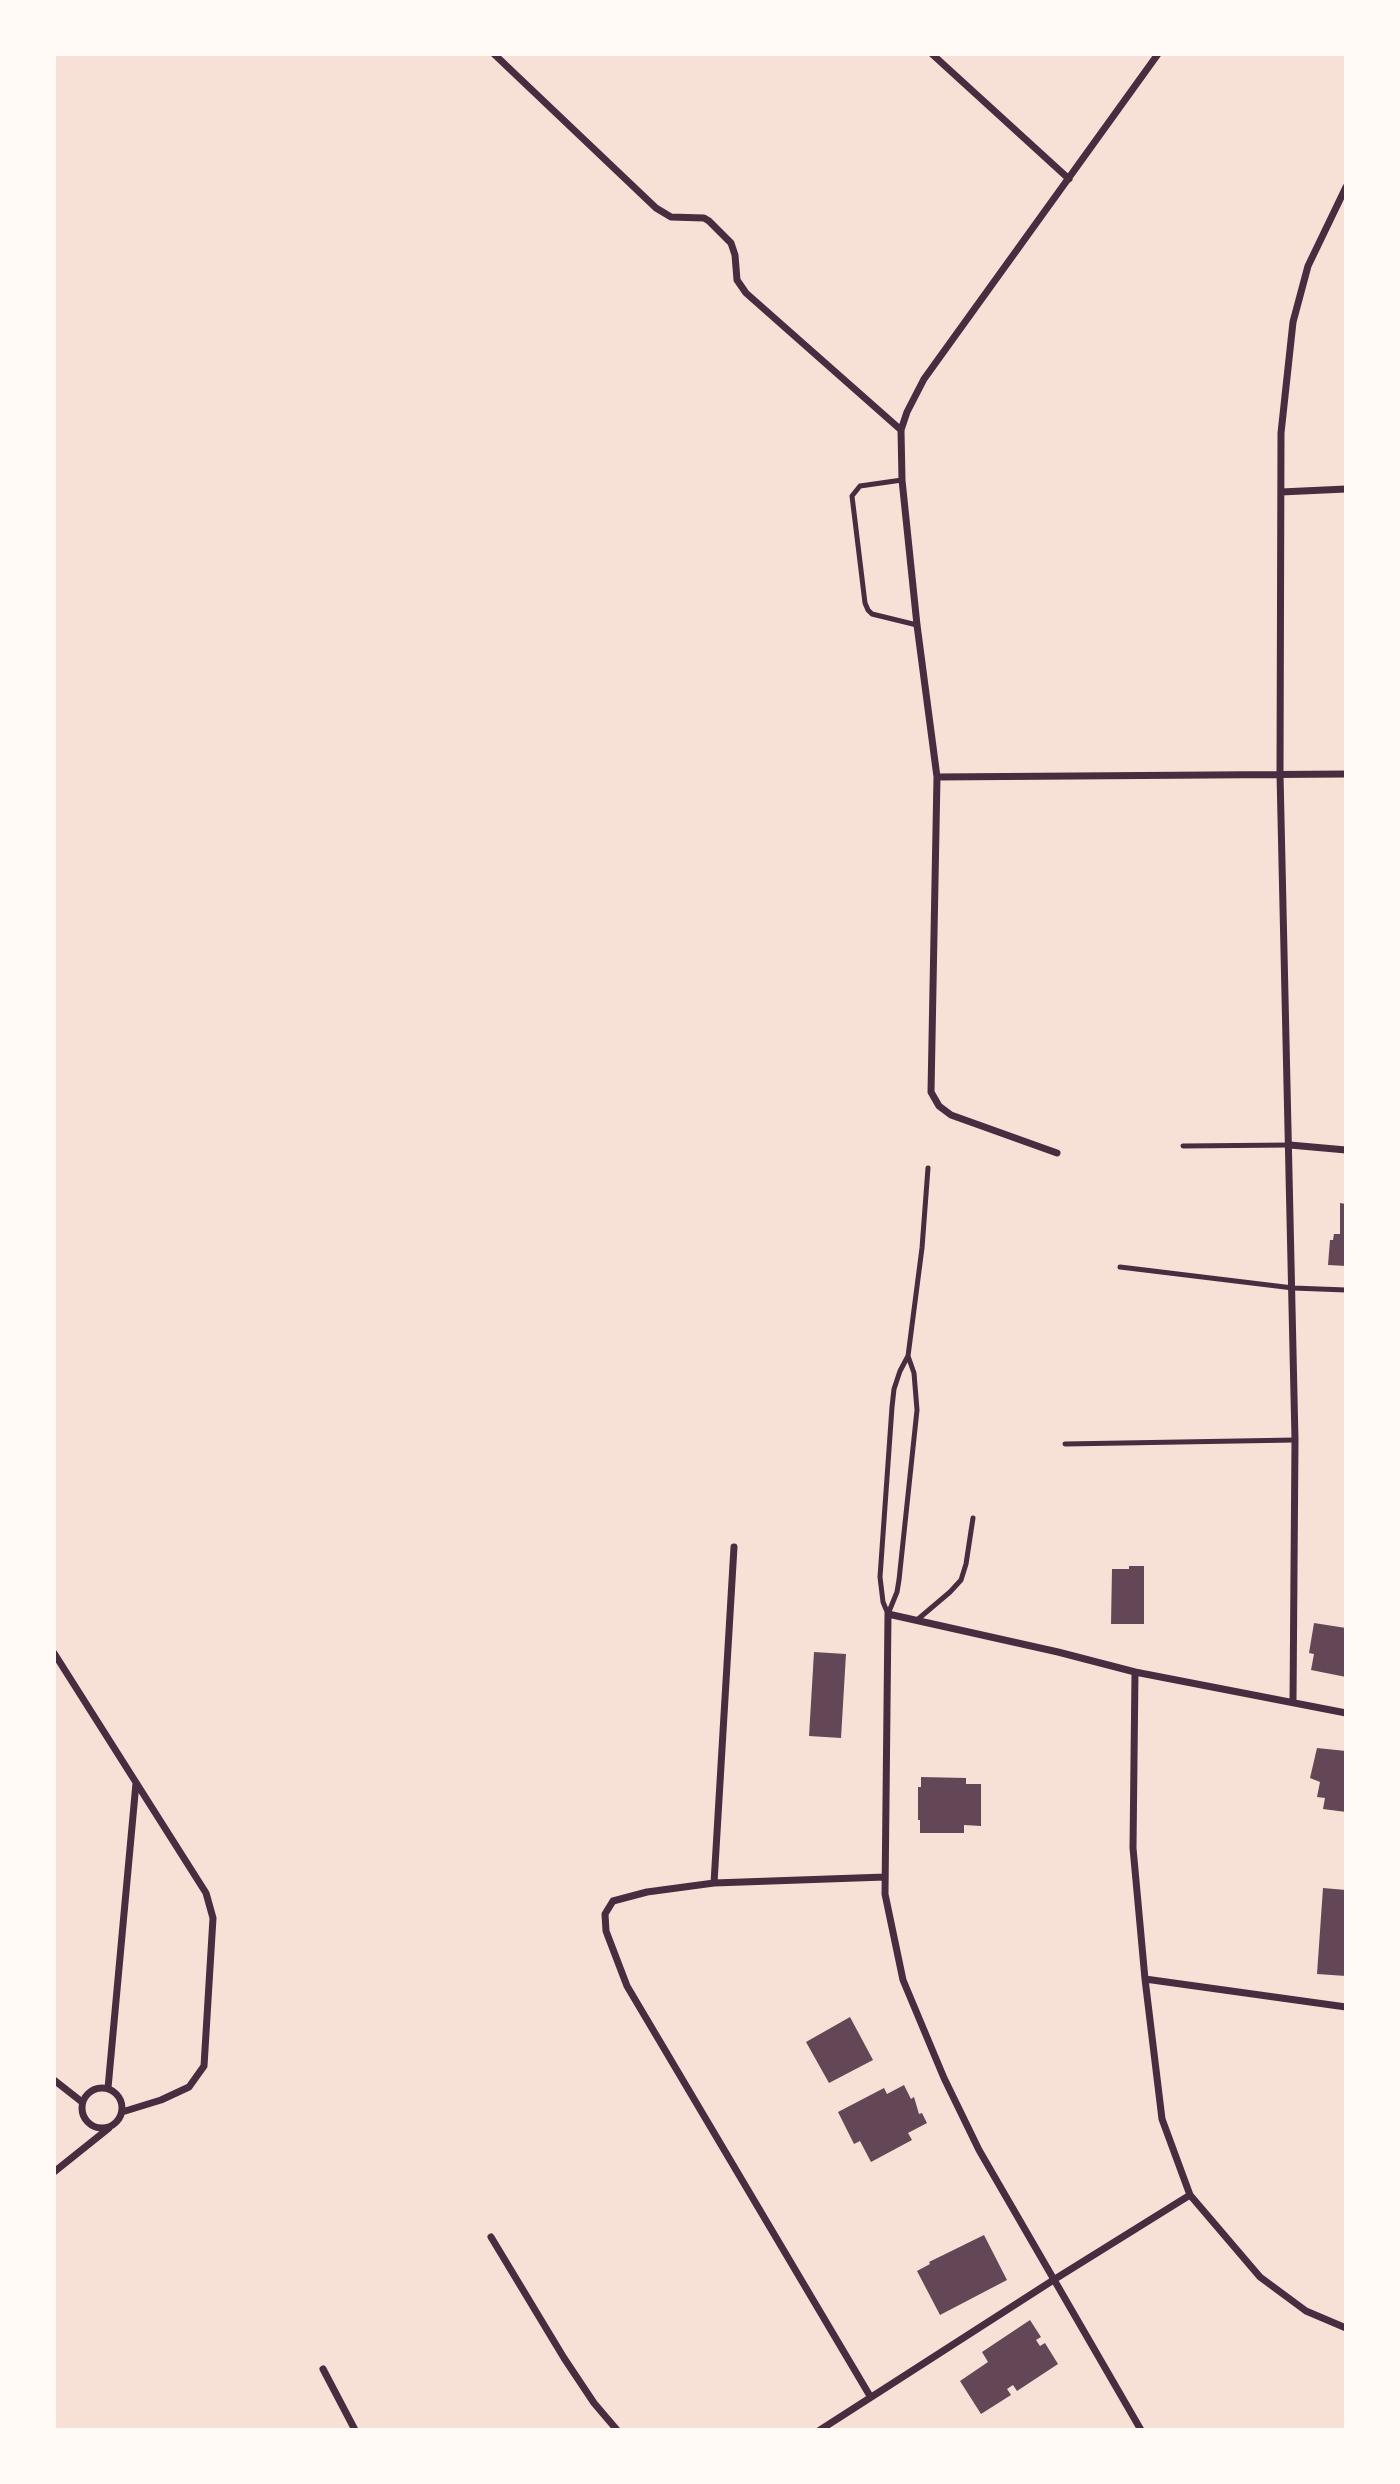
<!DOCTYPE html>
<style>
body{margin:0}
#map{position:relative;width:1400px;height:2484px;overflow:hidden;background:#f7e1d7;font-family:Arial,sans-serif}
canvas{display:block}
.frame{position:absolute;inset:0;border:56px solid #fffaf5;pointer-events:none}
</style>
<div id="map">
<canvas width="1400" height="2484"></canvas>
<div class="frame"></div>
</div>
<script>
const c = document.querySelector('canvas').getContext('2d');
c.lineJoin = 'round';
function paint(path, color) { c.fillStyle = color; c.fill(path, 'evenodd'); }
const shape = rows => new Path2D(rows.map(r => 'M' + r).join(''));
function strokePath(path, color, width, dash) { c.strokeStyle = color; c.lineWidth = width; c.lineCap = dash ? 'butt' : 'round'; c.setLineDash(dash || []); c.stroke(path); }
const building = shape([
 [1340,1203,1346,1204,1346,1266,1328,1265,1330,1240,1333,1240,1334,1234,1340,1234],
 [1129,1566,1144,1566,1144,1624,1111,1624,1112,1569,1129,1569],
 [1314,1623,1346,1628,1346,1677,1311,1670,1314,1654,1309,1653],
 [814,1652,846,1654,841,1738,809,1736],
 [1317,1748,1346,1751,1346,1812,1323,1809,1325,1798,1317,1797,1320,1782,1310,1778],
 [921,1777,966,1778,966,1784,981,1784,981,1826,964,1825,964,1833,920,1833,920,1820,918,1820,918,1787,921,1787],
 [1323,1888,1346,1890,1346,1976,1317,1974],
 [850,2017,873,2060,829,2083,806,2042],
 [904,2085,911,2099,914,2097,919,2114,922,2113,927,2123,908,2133,912,2140,871,2162,860,2141,854,2144,838,2112,884,2088,887,2094],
 [984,2235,1007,2280,940,2315,917,2271,930,2264,929,2262],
 [1030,2320,1041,2337,1036,2340,1040,2346,1045,2343,1058,2364,1017,2391,1013,2385,1007,2389,1011,2395,981,2414,960,2381,988,2362,982,2352]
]);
const service = shape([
 [902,480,860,486,852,496,865,603,868,610,872,614,917,625],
 [1183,1146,1290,1145],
 [1120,1267,1293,1288,1346,1290],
 [1065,1444,1295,1440],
 [888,1614,883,1602,880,1577,892,1407,894,1389,900,1371,908,1356,922,1248,928,1168],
 [888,1614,897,1592,899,1580,917,1410,914,1373,908,1356],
 [917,1620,950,1592,961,1580,966,1564,973,1518]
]);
const minor = shape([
 [494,54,656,208,671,217,704,218,709,221,731,243,735,255,737,280,746,293,901,430],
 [932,54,1069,179],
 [1281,492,1346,489],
 [937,777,1346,774],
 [1290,1145,1346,1150],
 [1057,1153,951,1115,939,1106,931,1092,937,777,917,625,902,480,901,430,907,412,924,379,1158,54],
 [54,1653,206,1893,213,1918,204,2066,189,2087,161,2100,122,2112],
 [1135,1672,1133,1848,1145,1979,1162,2119,1190,2195,1260,2277,1306,2311,1346,2328],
 [1293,1702,1295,1440,1280,774,1281,433,1293,322,1308,266,1346,187],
 [714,1883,734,1547],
 [1145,1979,1346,2007],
 [54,2080,82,2102],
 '82 2108a20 20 0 1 1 40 0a20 20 0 1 1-40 0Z',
 [108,2088,136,1783],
 [54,2172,109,2128],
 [491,2237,564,2358,594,2403,617,2430],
 [323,2369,355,2430],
 [870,2396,627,1986,606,1931,605,1914,613,1901,647,1892,714,1883,885,1877],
 [820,2430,1055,2279,1190,2195],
 [1141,2430,979,2150,944,2078,903,1980,885,1894,888,1614,1058,1652,1135,1672,1346,1713]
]);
paint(building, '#644757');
strokePath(service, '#4a2c40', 5);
strokePath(minor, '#4a2c40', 7);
</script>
